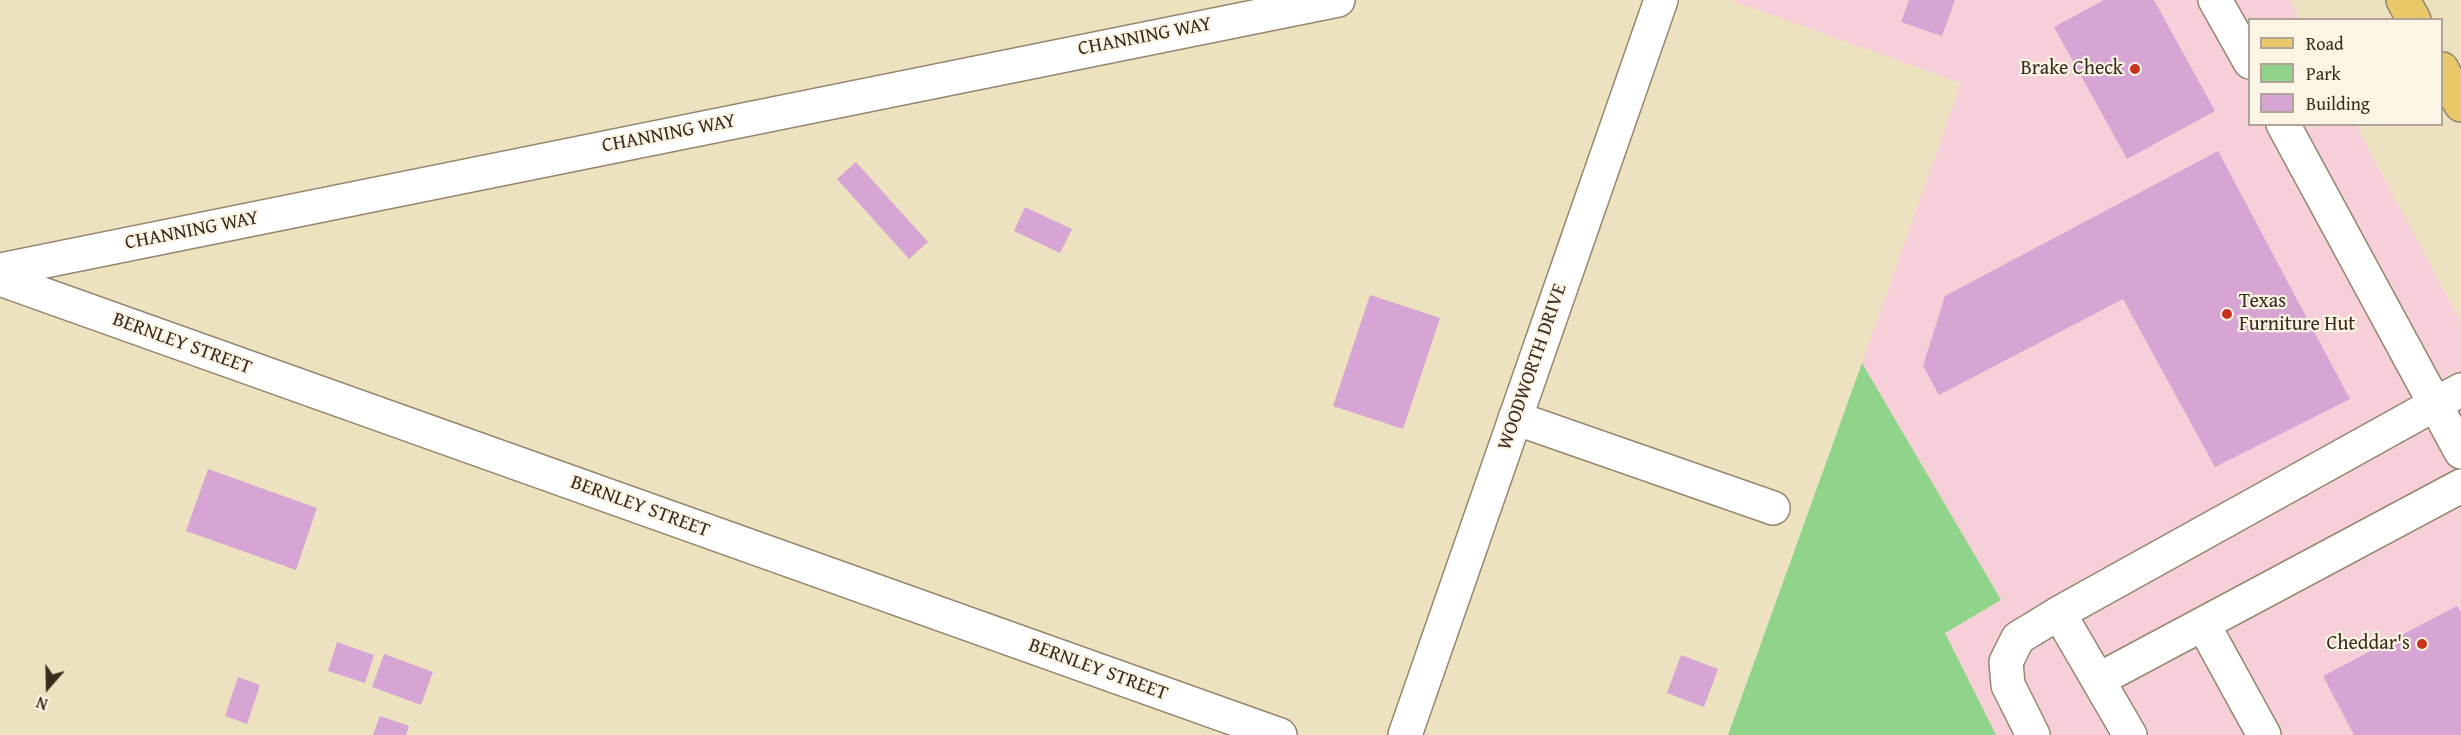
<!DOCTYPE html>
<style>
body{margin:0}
#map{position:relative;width:2461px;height:735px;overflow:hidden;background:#ede2c0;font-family:"Gentium Book Plus",serif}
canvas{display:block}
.legend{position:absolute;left:2248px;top:18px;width:195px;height:108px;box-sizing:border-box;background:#fcf5e5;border:2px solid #afa495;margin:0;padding:8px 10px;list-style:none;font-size:18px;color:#3b2a1e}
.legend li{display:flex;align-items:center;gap:12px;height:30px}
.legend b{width:30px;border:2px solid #afa495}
.north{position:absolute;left:18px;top:657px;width:60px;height:60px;-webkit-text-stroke:4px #fcf5e5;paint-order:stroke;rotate:200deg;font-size:16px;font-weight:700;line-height:24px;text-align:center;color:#3b2a1e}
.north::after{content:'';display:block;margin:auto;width:21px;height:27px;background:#3b2a1e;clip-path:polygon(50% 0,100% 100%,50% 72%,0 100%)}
</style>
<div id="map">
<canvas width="2461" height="735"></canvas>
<ul class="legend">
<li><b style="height:8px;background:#eac769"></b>Road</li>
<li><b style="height:16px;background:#90d38b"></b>Park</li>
<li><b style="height:16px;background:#d7a5d4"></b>Building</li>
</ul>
<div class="north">N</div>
</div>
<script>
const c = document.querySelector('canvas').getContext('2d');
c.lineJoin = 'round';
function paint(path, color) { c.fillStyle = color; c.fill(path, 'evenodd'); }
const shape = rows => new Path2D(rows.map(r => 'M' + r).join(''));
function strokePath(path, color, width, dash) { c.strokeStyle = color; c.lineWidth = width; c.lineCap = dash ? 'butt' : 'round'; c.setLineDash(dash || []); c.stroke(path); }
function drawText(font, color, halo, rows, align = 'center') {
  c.font = font + ' "Gentium Book Plus",serif'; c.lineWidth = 4.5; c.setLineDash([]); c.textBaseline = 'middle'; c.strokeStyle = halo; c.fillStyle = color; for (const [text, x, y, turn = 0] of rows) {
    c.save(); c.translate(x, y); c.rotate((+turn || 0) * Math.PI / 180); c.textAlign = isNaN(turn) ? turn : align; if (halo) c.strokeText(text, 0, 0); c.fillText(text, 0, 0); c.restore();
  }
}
const built = shape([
 [1730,0,2290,0,2300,19,2250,20,2250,124,2356,125,2461,322,2461,735,1996,735,1945,633,2001,600,1862,363,1961,83]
]);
const green = shape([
 [1862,363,2001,600,1945,633,1996,735,1728,735]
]);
const building = shape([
 [1909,0,1955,0,1942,36,1901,22],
 [2104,0,2154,0,2215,111,2127,159,2054,27],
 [2218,151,2350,399,2215,467,2123,299,1939,395,1923,366,1945,296],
 [856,162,928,242,909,259,837,179],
 [1025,207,1072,229,1060,253,1014,231],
 [1370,295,1440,318,1403,429,1333,406],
 [208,469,317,508,296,570,186,531],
 [2457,606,2461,613,2461,735,2354,735,2323,676],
 [337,642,374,655,365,683,328,671],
 [384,654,433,672,421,705,372,687],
 [1681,655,1718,669,1704,707,1667,693],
 [238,677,260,685,247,724,225,716],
 [380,716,409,726,406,735,373,735]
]);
const minor = shape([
 [2215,0,2250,62],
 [2283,124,2461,452],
 [0,270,1338,0],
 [0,279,1280,735],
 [1515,418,1773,508],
 [2059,613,2130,735],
 [2203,624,2264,735],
 [2098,680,2461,486],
 [1405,735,1661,0],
 [2033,735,2008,685,2006,662,2018,638,2059,613,2461,390]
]);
const major = shape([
 [2403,0,2414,20],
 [2442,69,2461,105]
]);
const markers = [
 [2135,69,6,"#c8321e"],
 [2227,314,6,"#c8321e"],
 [2422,644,6,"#c8321e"]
];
const streetNames = [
 ["CHANNING WAY",1145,37,-11],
 ["CHANNING WAY",669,134,-11],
 ["CHANNING WAY",192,231,-11],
 ["BERNLEY STREET",182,344,20],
 ["WOODWORTH DRIVE",1533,367,-71],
 ["BERNLEY STREET",640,507,20],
 ["BERNLEY STREET",1098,670,20]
];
const poiNames = [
 ["Brake Check",2123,69],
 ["Texas",2239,302,"left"],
 ["Furniture Hut",2239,325,"left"],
 ["Cheddar's",2410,644]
];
paint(built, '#f6cfd9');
paint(green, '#90d38b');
paint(building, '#d7a5d4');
strokePath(minor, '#94866f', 36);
strokePath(major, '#94866f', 36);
strokePath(minor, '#fff', 33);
strokePath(major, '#eac769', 33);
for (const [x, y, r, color] of markers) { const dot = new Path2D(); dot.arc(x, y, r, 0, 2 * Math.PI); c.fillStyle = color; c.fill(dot); strokePath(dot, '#fcf5e5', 2); }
drawText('20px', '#3b2a1e', '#fcf5e5', streetNames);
drawText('20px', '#3b2a1e', '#fcf5e5', poiNames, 'right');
</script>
